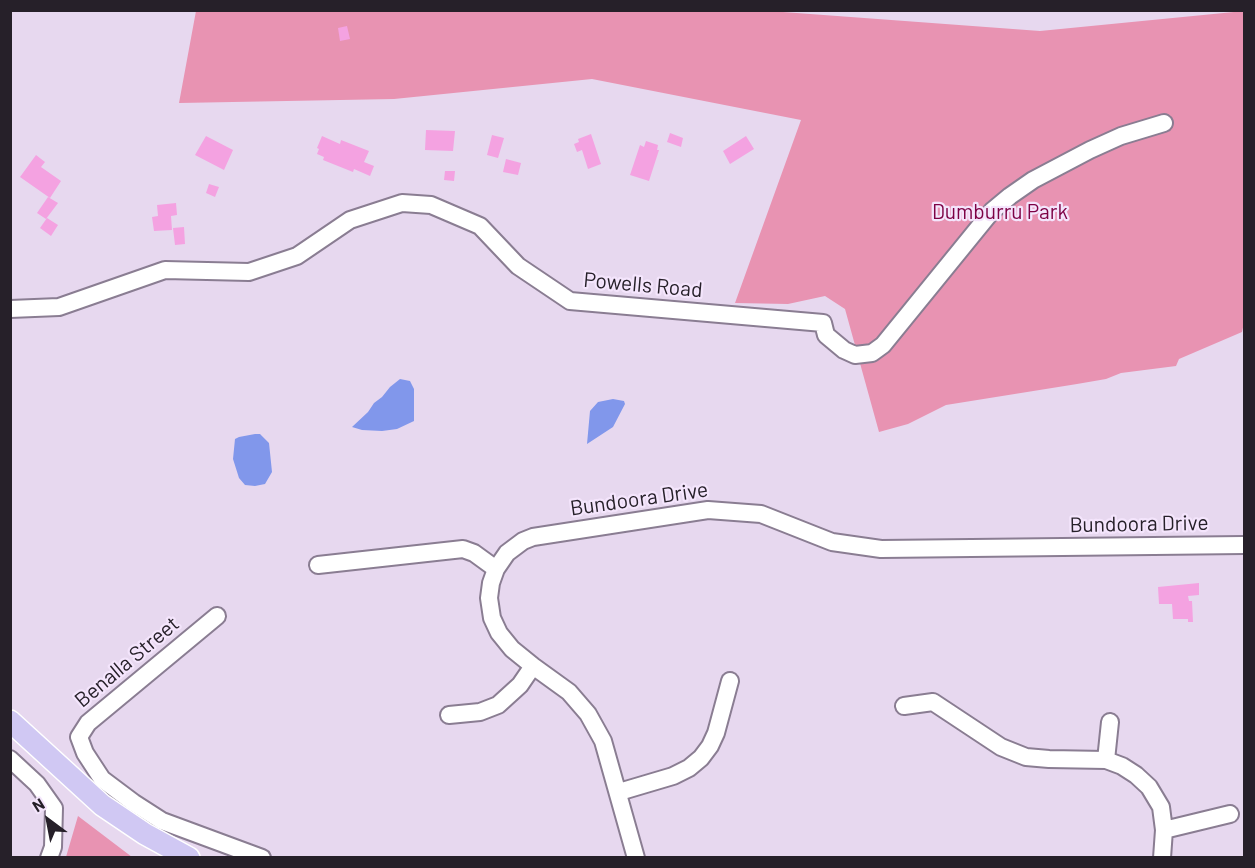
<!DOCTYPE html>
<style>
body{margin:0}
#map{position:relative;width:1255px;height:868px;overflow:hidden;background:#e7d8ef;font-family:Barlow,sans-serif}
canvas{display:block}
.frame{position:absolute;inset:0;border:12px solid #262029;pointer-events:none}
.north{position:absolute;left:18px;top:790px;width:60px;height:60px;-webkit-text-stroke:4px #f4e5fc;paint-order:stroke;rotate:328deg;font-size:16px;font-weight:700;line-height:24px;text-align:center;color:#262029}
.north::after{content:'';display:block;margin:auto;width:21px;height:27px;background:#262029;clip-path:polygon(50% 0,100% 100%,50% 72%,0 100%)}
</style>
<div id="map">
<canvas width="1255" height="868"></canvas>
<div class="frame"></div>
<div class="north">N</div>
</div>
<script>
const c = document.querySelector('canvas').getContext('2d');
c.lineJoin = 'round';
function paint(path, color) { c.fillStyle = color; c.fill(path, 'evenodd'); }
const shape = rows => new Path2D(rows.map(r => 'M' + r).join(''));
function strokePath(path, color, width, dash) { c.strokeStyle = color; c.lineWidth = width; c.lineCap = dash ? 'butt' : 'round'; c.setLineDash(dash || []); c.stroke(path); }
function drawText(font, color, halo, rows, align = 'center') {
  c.font = font + ' Barlow,sans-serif'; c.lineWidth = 4.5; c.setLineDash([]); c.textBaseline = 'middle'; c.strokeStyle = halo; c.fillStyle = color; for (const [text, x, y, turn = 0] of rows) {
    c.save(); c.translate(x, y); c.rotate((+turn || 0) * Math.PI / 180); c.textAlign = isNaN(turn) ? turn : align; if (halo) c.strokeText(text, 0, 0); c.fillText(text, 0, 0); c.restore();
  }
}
const green = shape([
 [756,10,1040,31,1244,11,1244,323,1242,332,1179,359,1176,366,1121,373,1106,379,1077,384,946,405,908,424,879,432,845,309,825,296,788,304,735,303,801,120,592,79,394,99,179,103,196,11],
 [78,816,132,857,66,857]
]);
const water = shape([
 [400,379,410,381,414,389,414,421,397,429,382,431,362,430,352,427,368,412,374,403,382,397,390,387],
 [613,399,624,401,625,404,613,427,587,444,590,411,598,402],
 [255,434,260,434,269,443,272,472,265,484,255,486,245,485,239,478,233,459,235,439,239,437]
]);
const building = shape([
 [347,26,350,39,340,41,338,28],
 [426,130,455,131,453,151,425,150],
 [670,133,683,138,681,147,667,142],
 [591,134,601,164,588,169,582,150,577,152,574,144,579,142,578,139],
 [492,135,504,138,498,158,487,155],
 [206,136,233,150,224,170,195,155],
 [322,136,340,144,341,140,369,151,364,162,374,166,370,176,354,169,353,172,323,160,324,157,317,154,319,149,317,148],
 [746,136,754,149,730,164,723,151],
 [646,141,658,145,657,150,659,150,649,181,630,175,640,145,644,147],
 [36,155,45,162,41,167,61,181,50,198,20,177],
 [506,159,521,163,518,175,503,172],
 [445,171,455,171,454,181,444,180],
 [209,184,219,187,215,197,206,193],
 [48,197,58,203,46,219,37,213],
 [176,203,177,215,171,216,172,230,154,231,152,217,158,216,157,205],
 [47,218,58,225,51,236,40,228],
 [184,227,185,244,175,245,173,228],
 [1199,583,1199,595,1188,596,1189,601,1192,601,1193,622,1188,622,1188,619,1173,619,1172,604,1159,604,1158,587]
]);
const minor = shape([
 [10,309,59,307,165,270,249,272,297,256,350,220,402,203,431,205,480,226,518,266,570,301,823,323,826,335,844,350,855,355,872,353,883,345,992,211,1010,196,1033,180,1090,150,1121,136,1164,123],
 [318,565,463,549,474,553,496,569],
 [217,616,88,723,79,737,85,753,102,779,134,803,162,821,262,858],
 [904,706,933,702,1001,747,1026,757,1049,759,1106,760,1122,766,1136,775,1149,787,1161,807,1164,830,1162,858],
 [449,715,480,712,498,705,520,685,533,666],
 [10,759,37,784,54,808,53,847,49,858],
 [1106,760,1110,722],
 [619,792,673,776,689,768,701,758,710,746,716,733,730,681],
 [1164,830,1230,814],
 [636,858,603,741,588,714,569,692,533,666,512,649,499,633,492,618,489,598,491,583,496,569,507,553,523,541,533,537,708,510,761,514,832,542,881,549,1244,545]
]);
const major = shape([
 [10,721,102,805,145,834,189,858]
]);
const parkNames = [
 ["Dumburru Park",1000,212]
];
const streetNames = [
 ["Powells Road",643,285,5],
 ["Bundoora Drive",639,499,-8],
 ["Bundoora Drive",1139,524,-1],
 ["Benalla Street",127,662,-40]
];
paint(green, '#e893b2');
paint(water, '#8197eb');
paint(building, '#f4a2e1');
strokePath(minor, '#8a7d92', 20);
strokePath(major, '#fff', 24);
strokePath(minor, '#fff', 16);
strokePath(major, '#d0c8f3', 21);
drawText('21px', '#7d0245', '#f4e5fc', parkNames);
drawText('21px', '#262029', '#f4e5fc', streetNames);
</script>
